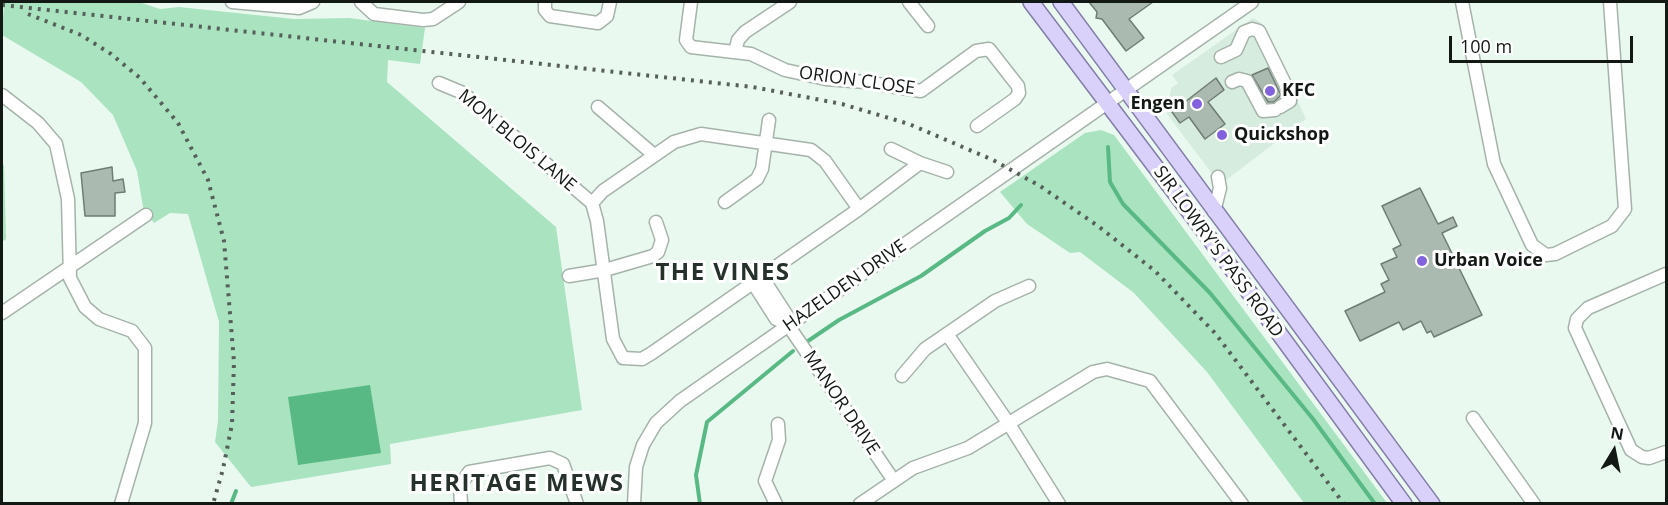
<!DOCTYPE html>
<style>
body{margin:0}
#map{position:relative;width:1668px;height:505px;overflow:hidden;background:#eaf9ef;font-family:"Open Sans",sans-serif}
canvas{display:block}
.frame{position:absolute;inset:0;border:3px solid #121814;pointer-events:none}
.north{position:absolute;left:1584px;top:421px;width:60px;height:60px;-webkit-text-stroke:4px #fff;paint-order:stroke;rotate:10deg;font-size:16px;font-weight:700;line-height:24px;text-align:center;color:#121814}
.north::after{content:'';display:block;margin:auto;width:21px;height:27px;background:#121814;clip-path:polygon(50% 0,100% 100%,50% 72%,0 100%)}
.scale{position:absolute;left:1449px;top:36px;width:184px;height:27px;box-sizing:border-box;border:3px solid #121814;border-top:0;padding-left:8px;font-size:18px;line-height:21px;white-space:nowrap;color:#121814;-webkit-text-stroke:4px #fff;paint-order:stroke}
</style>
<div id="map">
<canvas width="1668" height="505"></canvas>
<div class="frame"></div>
<div class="north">N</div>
<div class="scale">100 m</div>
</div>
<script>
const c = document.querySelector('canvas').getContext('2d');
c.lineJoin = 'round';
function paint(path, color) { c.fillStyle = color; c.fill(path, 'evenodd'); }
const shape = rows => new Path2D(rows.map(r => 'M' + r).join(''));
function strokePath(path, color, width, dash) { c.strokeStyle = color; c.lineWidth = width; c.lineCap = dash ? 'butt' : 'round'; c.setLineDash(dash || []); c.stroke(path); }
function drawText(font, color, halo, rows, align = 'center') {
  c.font = font + ' "Open Sans",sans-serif'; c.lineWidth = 6; c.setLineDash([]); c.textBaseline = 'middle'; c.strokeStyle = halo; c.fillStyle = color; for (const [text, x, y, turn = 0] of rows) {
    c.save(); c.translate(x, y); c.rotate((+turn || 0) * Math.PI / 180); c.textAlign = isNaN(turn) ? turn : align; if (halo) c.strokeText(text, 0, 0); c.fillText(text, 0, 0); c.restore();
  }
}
const built = shape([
 [1253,18,1260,22,1306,119,1225,181,1213,175,1167,114,1171,88,1178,83,1172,75]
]);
const green = shape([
 [4,2,139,2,160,9,179,7,294,19,349,18,425,28,420,64,388,60,387,82,556,227,582,410,390,444,391,464,251,487,215,442,218,421,219,322,188,214,170,213,154,223,143,207,137,171,113,115,81,82,2,35],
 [1101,130,1114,135,1387,503,1304,503,1207,372,1134,293,1080,252,1070,253,1027,224,1000,192,1085,133],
 [2,165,4,165,6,239,2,242]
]);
const water = shape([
 [370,385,381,453,298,465,288,397]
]);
const stream = shape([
 [1108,147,1110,182,1123,204,1210,293,1313,419,1375,504],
 [808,341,839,320,921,276,985,231,1009,218,1021,205],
 [231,504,236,491],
 [700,504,696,475,707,422,793,351]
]);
const building = shape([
 [1089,2,1153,2,1129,19,1144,38,1126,51,1102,19,1096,18,1097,12,1089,2],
 [1268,68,1281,95,1274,102,1268,102,1252,75,1268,68],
 [1216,78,1224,90,1208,102,1225,124,1205,139,1189,117,1180,123,1172,112,1216,78],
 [112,167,113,181,123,179,125,192,115,193,115,216,85,216,81,173,112,167],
 [1420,188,1438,224,1453,217,1457,226,1442,233,1482,315,1434,337,1431,331,1427,333,1421,321,1403,330,1399,322,1360,341,1345,311,1385,292,1381,284,1389,280,1381,264,1397,257,1393,249,1401,245,1382,206,1420,188]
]);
const minor = shape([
 [232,2,299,8,313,2],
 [361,2,374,14,423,20,433,19,459,2],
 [545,2,545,10,550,16,598,23,607,16,610,2],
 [691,2,686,40,691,47,751,54,785,70,826,79,865,82,921,91,976,51,989,49,1018,86,1019,93,1015,99,977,126],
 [909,2,928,26],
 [1462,2,1494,164,1532,245,1546,255,1555,254,1612,226,1625,209,1610,2],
 [735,52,738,40,745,32,790,2],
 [1221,57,1236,50,1244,32,1252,29,1259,31,1290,94,1290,101,1280,107],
 [1232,82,1239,79,1247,81,1263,111,1275,110],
 [439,83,463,93,592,203],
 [2,95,38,123,56,144,68,199,70,278,85,307,99,319,132,331,145,348,145,423,121,504],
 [598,107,654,155],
 [701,134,811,150,825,161,859,209,652,353,642,359,623,358,613,339,597,221,592,203,603,191,674,142,701,134],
 [891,149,920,163],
 [725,202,757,179,762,169,769,120],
 [859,209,920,163,947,172],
 [1214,212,1220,188,1218,177],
 [1666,274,1588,308,1577,319,1575,328,1631,450,1642,457,1649,458,1666,452],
 [569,276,605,270,653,256,658,252,662,240,656,222],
 [762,277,786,314,788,325,894,481],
 [753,283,776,319,788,325],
 [2,313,146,215],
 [947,334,1009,424,1059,504],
 [902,376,925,349,995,301,1029,286],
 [1473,418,1534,504],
 [461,504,460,487,469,472,550,458,563,464,577,504],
 [634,504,636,467,643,445,656,423,680,401,1252,2],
 [776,504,765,481,779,440,778,424],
 [860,504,913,468,968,448,1093,372,1107,369,1150,381,1242,504]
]);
const major = shape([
 [1031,2,1210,239,1404,504],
 [1061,2,1432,504]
]);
const rail = shape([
 [2,5,753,87,842,104,909,124,993,160,1040,186,1098,226,1155,271,1215,333,1344,504],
 [28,14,81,35,111,54,140,78,178,123,208,180,224,241,234,362,232,424,223,469,213,504]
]);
const markers = [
 [1270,91,6,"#8363dd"],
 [1197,104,6,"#8363dd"],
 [1222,135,6,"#8363dd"],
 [1422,261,6,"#8363dd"]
];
const streetNames = [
 ["ORION CLOSE",857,81,8],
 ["MON BLOIS LANE",517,141,40],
 ["SIR LOWRY'S PASS ROAD",1218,252,54],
 ["HAZELDEN DRIVE",845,286,-35],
 ["MANOR DRIVE",841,403,56]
];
const poiNames = [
 ["KFC",1282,91],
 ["Engen",1185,104,"right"],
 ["Quickshop",1234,135],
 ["Urban Voice",1434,261]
];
const districtNames = [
 ["THE VINES",723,273],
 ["HERITAGE MEWS",517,484]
];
paint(built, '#d6ecde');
paint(green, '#a9e3bf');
paint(water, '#59b984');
strokePath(stream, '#59b984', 4);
paint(building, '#abbab0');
strokePath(building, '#6f7c74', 1.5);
strokePath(minor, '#a5b3aa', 15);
strokePath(major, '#827da7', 18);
strokePath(minor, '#fff', 12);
strokePath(major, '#d9d1fa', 15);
strokePath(rail, '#565f59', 4, [3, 6]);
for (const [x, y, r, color] of markers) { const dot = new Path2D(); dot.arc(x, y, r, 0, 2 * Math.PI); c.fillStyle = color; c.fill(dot); strokePath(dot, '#fff', 2); }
drawText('18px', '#121814', '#fff', streetNames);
drawText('bold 18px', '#121814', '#fff', poiNames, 'left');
c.letterSpacing = '1.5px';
drawText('bold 24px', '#25312a', '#fff', districtNames);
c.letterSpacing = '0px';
</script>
